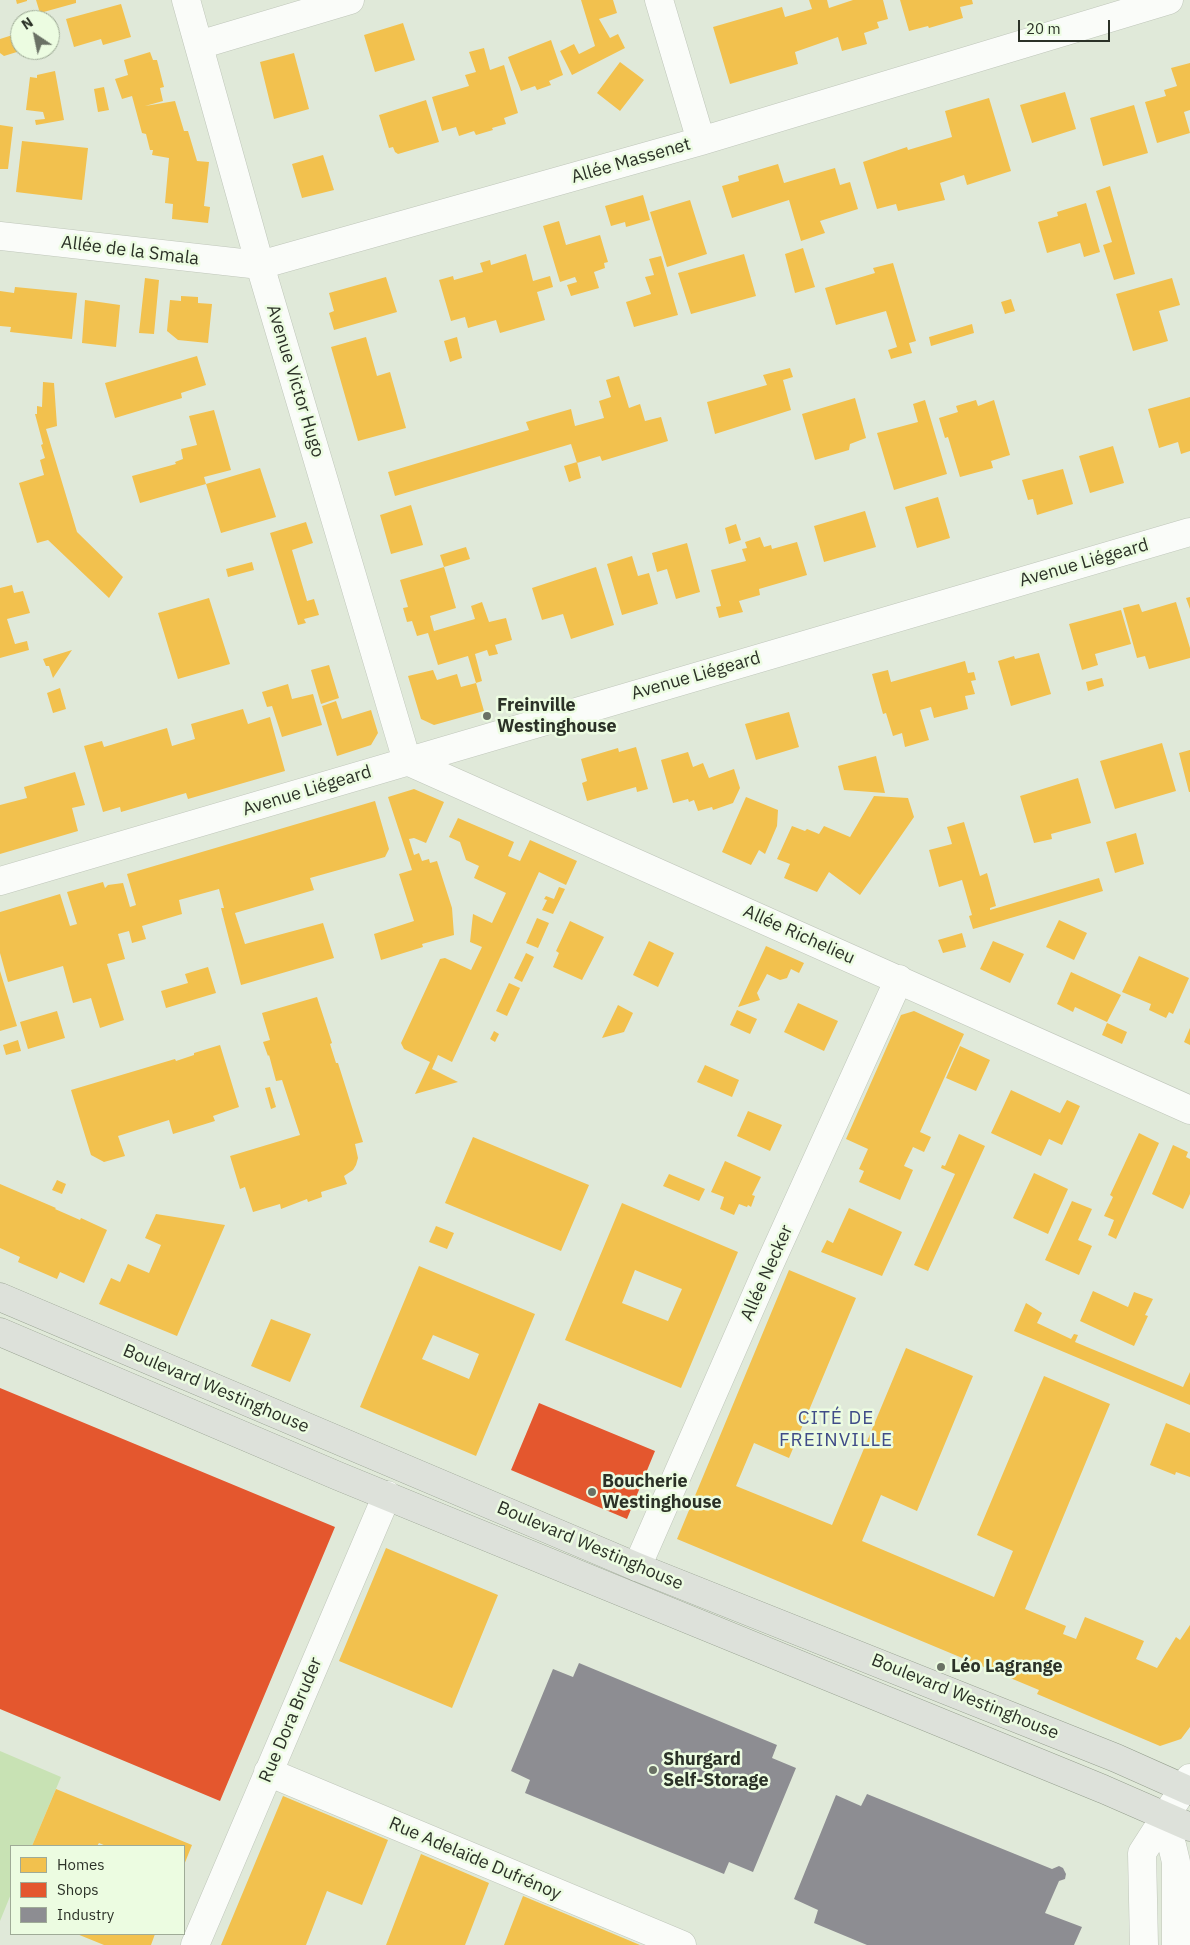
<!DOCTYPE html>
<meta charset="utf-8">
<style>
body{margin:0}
#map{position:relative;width:1190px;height:1945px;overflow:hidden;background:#e0e9d9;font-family:"IBM Plex Sans",sans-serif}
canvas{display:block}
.legend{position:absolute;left:10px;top:1845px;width:175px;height:90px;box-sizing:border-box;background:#ecfce1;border:1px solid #9fab97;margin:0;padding:6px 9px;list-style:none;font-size:15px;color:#2b3127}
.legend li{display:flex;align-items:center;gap:10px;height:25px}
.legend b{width:25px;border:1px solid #9fab97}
.north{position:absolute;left:10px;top:10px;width:50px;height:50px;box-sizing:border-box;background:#ecfce1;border:1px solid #9fab97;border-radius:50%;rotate:326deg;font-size:14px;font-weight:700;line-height:20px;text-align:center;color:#2b3127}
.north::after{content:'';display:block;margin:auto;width:18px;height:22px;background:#6a7165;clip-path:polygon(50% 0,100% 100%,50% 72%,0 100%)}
.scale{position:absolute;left:1018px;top:20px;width:92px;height:22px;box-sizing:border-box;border:2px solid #2b3127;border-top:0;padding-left:6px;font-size:15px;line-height:18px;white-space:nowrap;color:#2b3127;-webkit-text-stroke:4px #ecfce1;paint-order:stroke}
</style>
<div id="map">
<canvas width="1190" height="1945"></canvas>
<ul class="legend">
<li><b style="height:14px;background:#f2c14e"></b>Homes</li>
<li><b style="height:14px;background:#e4572e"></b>Shops</li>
<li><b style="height:14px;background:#8d8d92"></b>Industry</li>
</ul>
<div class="north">N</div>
<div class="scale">20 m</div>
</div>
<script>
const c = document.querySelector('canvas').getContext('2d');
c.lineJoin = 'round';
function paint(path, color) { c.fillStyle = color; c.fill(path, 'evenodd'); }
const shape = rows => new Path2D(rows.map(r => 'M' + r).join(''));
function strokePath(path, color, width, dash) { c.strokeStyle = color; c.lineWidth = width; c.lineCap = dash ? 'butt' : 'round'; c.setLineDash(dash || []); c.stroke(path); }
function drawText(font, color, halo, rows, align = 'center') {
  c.font = font + ' "IBM Plex Sans",sans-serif'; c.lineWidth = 5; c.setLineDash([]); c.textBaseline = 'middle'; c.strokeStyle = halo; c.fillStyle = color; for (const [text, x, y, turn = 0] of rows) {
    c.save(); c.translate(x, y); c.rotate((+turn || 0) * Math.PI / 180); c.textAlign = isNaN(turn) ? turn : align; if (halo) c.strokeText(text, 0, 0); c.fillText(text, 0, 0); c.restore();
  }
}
const green = shape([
 [0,1751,61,1777,32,1846,11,1846,11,1894,0,1921]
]);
const homes = shape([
 [16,0,27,0,27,1,17,4],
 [36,0,76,0,76,3,40,13],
 [581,0,613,0,617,13,599,19,610,38,618,34,625,48,572,75,560,51,574,44,579,54,595,46],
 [809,0,827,0,829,8,853,0,883,0,888,19,877,22,879,28,864,33,867,44,842,51,838,37,795,52,798,64,730,84,713,27,782,7,785,17,812,9],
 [900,0,972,0,973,4,960,7,963,18,929,28,928,26,909,31],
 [121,4,131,37,103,45,101,39,74,47,66,19],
 [403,23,415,60,375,72,364,35],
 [19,33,20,51,4,56,0,53,0,39],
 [551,40,563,75,549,81,551,85,537,90,535,86,521,91,508,57],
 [484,48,490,70,504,65,518,113,504,118,506,124,492,128,493,130,476,135,474,131,459,136,456,127,442,131,432,97,469,86,465,75,476,72,469,52],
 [150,52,153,60,157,60,164,87,160,88,163,101,145,106,175,101,184,131,188,131,197,161,209,162,204,206,210,207,208,223,172,219,173,204,165,203,169,158,152,155,153,150,150,150,146,134,142,133,132,96,122,99,115,79,128,75,124,60],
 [294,53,309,109,274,119,260,62],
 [620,62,644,80,620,111,597,93],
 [1190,63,1190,110,1184,112,1190,133,1157,143,1145,102,1166,96,1164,90,1177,86,1171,68],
 [55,71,64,120,36,125,35,120,45,119,43,112,26,110,30,77,37,78,37,75],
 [104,87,109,110,98,112,94,89],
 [1065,92,1076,129,1032,143,1020,105],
 [989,98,1011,171,967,185,964,175,940,183,945,200,898,211,896,204,877,209,863,162,907,147,908,150,952,137,945,111],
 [426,100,439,142,398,154,395,152,393,147,389,148,379,115],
 [1134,105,1148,153,1103,166,1090,118],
 [0,125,13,127,8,169,0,169],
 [22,141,88,148,82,200,16,192],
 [323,155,334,190,302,198,292,164],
 [778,164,784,183,835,168,840,185,850,182,858,209,820,221,825,233,801,241,789,200,732,218,722,186,739,181,738,176],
 [1110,186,1135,274,1114,280,1103,245,1112,242,1096,191],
 [643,195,650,220,626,227,625,222,611,226,605,206],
 [690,200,707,254,667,267,650,212],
 [1086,203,1100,252,1084,257,1080,243,1047,253,1038,222,1058,216,1057,212],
 [559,221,566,245,600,235,608,262,604,263,605,268,594,272,599,288,571,296,567,285,577,282,575,277,560,282,543,226],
 [803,248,815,287,795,293,785,254],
 [526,254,533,281,550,276,553,287,537,292,545,320,500,333,496,320,468,328,465,317,451,321,439,280,453,276,454,280,483,272,480,263,490,260,491,265],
 [744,254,756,296,691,314,678,273],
 [661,256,678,315,634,327,626,302,651,294,645,277,654,275,649,259],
 [893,263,916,341,909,343,912,353,891,359,888,350,897,347,886,311,836,325,825,288,875,273,873,268],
 [386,277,397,312,334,330,329,313,334,311,329,293],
 [145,278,159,280,154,334,139,333],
 [1172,278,1180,305,1159,311,1168,341,1133,351,1116,294],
 [15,287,77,293,72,339,10,332,11,327,0,326,0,291,14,293],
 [181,296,198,297,198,303,212,304,208,343,178,340,167,331,170,300,181,301],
 [1011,299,1015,311,1005,314,1001,302],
 [85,300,120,305,116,347,82,343],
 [972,324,974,333,931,346,929,337],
 [366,337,377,376,390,372,406,428,358,441,331,347],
 [457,337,462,358,450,362,444,341],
 [197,356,206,385,181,393,182,398,115,418,105,383],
 [790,368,793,377,783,380,791,410,715,434,707,402,767,385,763,375],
 [619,376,629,408,640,404,645,421,661,417,668,441,602,461,600,456,577,463,571,444,395,496,388,472,529,430,526,422,571,409,575,426,604,418,599,401,611,397,606,380],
 [43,382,54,383,57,426,46,429,77,532,123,577,109,598,48,540,37,543,19,483,44,475,40,460,45,458,41,445,43,444,35,414,37,414,37,406,42,407],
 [1190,397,1190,451,1181,454,1178,442,1159,448,1148,409],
 [855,398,866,438,850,444,849,450,815,460,802,414],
 [925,400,947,474,894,490,877,433,918,422,913,404],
 [976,400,978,406,994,400,1010,455,991,461,993,468,960,477,948,437,945,438,939,418,958,412,956,406],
 [214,410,231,470,204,477,206,484,140,503,132,476,176,464,175,462,183,459,181,449,197,445,189,416],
 [1113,446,1124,483,1090,493,1079,456],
 [577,462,581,478,569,482,564,466],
 [260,468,276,517,221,533,206,484],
 [1063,469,1073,504,1037,515,1033,499,1028,500,1022,480],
 [938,497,950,538,917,548,905,507],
 [411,505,423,545,391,554,380,515],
 [865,511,876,547,824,562,814,526],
 [306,522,313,543,292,550,307,601,314,599,319,615,304,619,306,623,298,625,270,533],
 [736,524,741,540,729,544,725,528],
 [760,537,764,547,771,545,772,549,797,542,807,575,759,589,760,595,739,601,743,612,719,618,716,607,721,606,711,570,746,561,742,549,747,548,745,542],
 [687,543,700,592,676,599,667,569,657,572,652,553],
 [466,547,470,559,444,567,440,555],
 [632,556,638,576,649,573,658,604,622,615,607,564],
 [252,562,254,570,228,577,226,569],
 [444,567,456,608,430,616,434,631,475,619,471,606,482,602,489,622,506,618,512,640,495,645,498,654,489,656,487,650,475,654,482,681,476,683,468,656,438,665,428,633,417,636,412,621,407,622,403,608,408,607,400,580],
 [596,567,614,625,571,639,563,614,542,620,532,588],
 [12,585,14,593,23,591,30,613,7,619,15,644,27,641,29,650,0,658,0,588],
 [1190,597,1190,609,1186,598],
 [209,598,230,664,178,679,158,613],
 [1176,602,1190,648,1190,658,1149,669,1145,656,1137,658,1123,608,1139,604,1142,612],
 [1121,610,1131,644,1095,654,1098,665,1082,670,1069,624],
 [72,650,53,678,49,666,46,666,43,659],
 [1039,653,1051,694,1011,706,998,661,1014,656,1015,659],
 [965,661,968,673,974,672,976,680,971,681,975,694,965,696,968,709,934,718,931,707,920,710,929,740,905,747,902,733,893,736,886,713,883,714,872,674,888,670,891,682],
 [329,665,339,698,321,704,311,670],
 [433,670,437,680,457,674,461,687,476,683,484,711,434,725,421,719,408,676],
 [1102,678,1104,686,1088,691,1086,682],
 [288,684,292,699,313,694,322,725,282,737,272,706,267,707,262,692],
 [60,688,66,709,53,713,47,693],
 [336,701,342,719,371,710,378,733,371,745,337,756,322,706],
 [243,709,248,724,270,717,285,771,188,799,186,793,121,812,120,807,103,812,84,746,102,741,104,747,167,728,172,746,195,739,191,724],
 [789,712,799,747,756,760,745,724],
 [1162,743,1176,791,1115,809,1100,761],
 [636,747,648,789,637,792,636,787,587,801,582,783,587,781,581,759,618,748,619,752],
 [1190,750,1190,792,1189,792,1179,753],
 [688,752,693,767,703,763,709,778,734,769,740,788,733,803,713,810,712,807,698,811,694,800,689,802,688,799,673,803,661,760],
 [876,756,885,793,844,790,838,766],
 [75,772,85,805,72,808,78,831,0,854,0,805,27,798,24,787],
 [1078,778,1091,823,1051,834,1052,839,1034,843,1020,796],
 [414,789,444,802,426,843,414,838,409,839,414,855,419,853,422,861,429,859,430,863,437,861,452,908,454,935,422,944,423,947,381,960,374,934,414,921,399,874,412,870,388,797],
 [874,796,908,798,914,817,860,895,829,872,817,892,784,878,790,864,777,859,792,826,805,831,807,829,819,834,824,826,850,837],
 [746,797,778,810,777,826,765,854,759,850,751,865,722,852],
 [375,801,389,849,385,857,310,878,314,890,235,913,245,944,323,923,334,958,241,985,221,908,224,908,219,889,179,900,182,914,142,926,146,939,132,943,129,931,118,934,125,959,107,964,124,1020,100,1028,91,998,73,1003,63,966,8,982,0,953,0,912,60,894,70,926,77,924,67,892,103,882,105,888,108,885,123,883,130,907,136,905,127,874],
 [458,818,514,842,508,856,520,861,530,840,577,861,566,885,539,872,452,1062,438,1055,432,1069,458,1082,415,1094,430,1062,404,1049,401,1043,440,959,445,958,471,970,482,947,470,942,473,914,492,923,506,893,474,878,479,866,466,860,460,842,449,837],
 [964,822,980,876,987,873,996,906,990,908,990,910,1099,878,1103,891,973,929,969,916,972,915,962,880,939,887,929,850,952,844,947,827],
 [1136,833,1144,864,1115,873,1106,842],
 [559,887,565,889,553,914,542,910,547,900,544,899,546,896,554,899],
 [537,918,549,923,538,948,526,943],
 [1059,920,1087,933,1074,960,1046,947],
 [570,921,604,937,582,980,553,967,559,953,556,951],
 [962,933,966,947,943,953,938,940],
 [649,941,674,953,658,987,633,975],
 [993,941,1024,954,1010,983,980,969],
 [766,946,804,963,799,973,791,969,787,978,780,980,767,974,757,993,760,1000,738,1007],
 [526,953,534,957,522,982,514,978],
 [1139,956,1189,978,1173,1014,1169,1012,1166,1018,1149,1010,1151,1004,1122,992],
 [208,967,216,993,166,1008,161,991,188,983,185,974],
 [0,971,17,1026,0,1031],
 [1071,972,1121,995,1107,1022,1075,1007,1073,1012,1057,1004],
 [509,983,520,988,507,1016,496,1011],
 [317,997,332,1043,330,1044,336,1063,338,1063,363,1142,355,1144,358,1158,356,1165,353,1170,344,1176,347,1184,321,1192,322,1197,308,1202,307,1199,281,1209,280,1204,253,1212,245,1187,240,1189,230,1156,300,1135,282,1080,276,1081,269,1055,268,1056,263,1042,270,1040,262,1013],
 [798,1003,838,1021,824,1051,784,1032],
 [618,1005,633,1013,624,1032,602,1038],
 [737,1010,757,1019,750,1034,730,1025],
 [57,1011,65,1038,28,1049,20,1022],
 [914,1011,964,1034,920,1132,931,1137,924,1152,913,1147,904,1166,913,1170,900,1200,859,1182,864,1171,859,1169,868,1149,846,1139,901,1015],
 [1107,1023,1127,1032,1122,1044,1102,1035],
 [1190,1028,1190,1045,1184,1042],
 [494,1031,499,1034,495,1042,490,1039],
 [18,1040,21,1051,6,1055,3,1045],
 [220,1045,239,1107,213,1116,215,1121,173,1134,169,1120,118,1136,125,1156,104,1162,91,1155,71,1090,175,1059,176,1061,194,1055,194,1053],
 [960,1046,990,1060,976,1091,946,1078],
 [705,1065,739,1080,732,1097,697,1082],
 [270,1087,276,1107,271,1109,265,1088],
 [1011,1090,1060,1113,1067,1100,1080,1106,1062,1145,1049,1139,1041,1156,991,1133],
 [748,1111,782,1125,770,1151,737,1136],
 [1139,1133,1159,1143,1116,1239,1108,1235,1114,1220,1104,1216,1113,1197,1110,1195],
 [959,1134,985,1146,928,1271,914,1265,955,1174,941,1168,942,1165,945,1166],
 [473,1137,589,1185,561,1251,445,1203],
 [1173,1145,1188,1152,1186,1157,1190,1159,1190,1194,1183,1209,1152,1194],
 [725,1161,761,1177,752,1195,755,1196,751,1207,748,1205,747,1207,739,1204,734,1215,720,1209,724,1197,711,1192],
 [1034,1173,1068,1189,1048,1234,1013,1218],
 [669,1174,705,1189,699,1201,663,1186],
 [57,1180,66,1184,62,1194,52,1190],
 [0,1184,56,1208,55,1209,80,1220,81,1218,107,1230,84,1283,60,1272,57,1279,18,1262,20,1257,0,1248],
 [1072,1201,1092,1209,1078,1240,1092,1246,1079,1275,1045,1260],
 [622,1203,738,1252,681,1388,565,1340],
 [635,1270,682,1289,668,1321,622,1303],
 [849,1208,902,1232,882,1276,821,1252,827,1240,833,1243],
 [156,1214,225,1225,177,1336,99,1304,111,1278,120,1282,128,1264,149,1273,161,1245,145,1238],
 [436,1226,454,1233,447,1249,429,1242],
 [419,1266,535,1314,476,1456,360,1407],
 [433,1335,479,1354,469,1379,422,1359],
 [789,1270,856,1298,789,1458,754,1443,736,1486,832,1525,906,1348,973,1376,917,1511,881,1495,862,1541,994,1597,1013,1551,977,1535,1044,1376,1110,1404,1025,1609,1066,1626,1063,1634,1076,1639,1085,1617,1144,1641,1136,1659,1157,1668,1176,1637,1180,1640,1190,1625,1190,1727,1181,1739,1160,1746,1037,1694,1039,1690,677,1539],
 [1093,1291,1128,1307,1134,1292,1153,1299,1145,1315,1148,1316,1134,1346,1080,1321],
 [1026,1303,1042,1313,1037,1323,1071,1339,1074,1334,1078,1335,1075,1342,1183,1387,1190,1372,1190,1405,1014,1331],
 [271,1319,311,1334,290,1382,251,1366],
 [1166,1423,1190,1433,1190,1477,1176,1472,1175,1475,1150,1465],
 [386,1548,498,1595,452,1708,339,1661],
 [56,1789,192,1845,184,1865,184,1846,106,1846,99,1843,97,1846,32,1846],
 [283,1796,388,1840,362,1905,327,1891,306,1945,221,1945],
 [421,1854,489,1883,465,1945,386,1945],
 [523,1896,640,1945,504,1945],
 [77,1934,155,1934,151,1945,104,1945]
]);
const shops = shape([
 [0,1388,335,1527,220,1801,0,1709],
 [539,1403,655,1451,627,1519,511,1470]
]);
const industry = shape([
 [579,1663,777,1745,772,1758,796,1768,753,1872,729,1862,724,1874,525,1793,530,1780,511,1771,553,1669,573,1677],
 [867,1794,1052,1869,1059,1866,1063,1868,1066,1874,1065,1879,1059,1881,1045,1913,1082,1927,1074,1945,867,1945,814,1923,818,1910,794,1899,836,1795,861,1806]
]);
const minor = shape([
 [186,0,260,265,407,761,1190,1110],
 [659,0,701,141],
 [199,45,350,0],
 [0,236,260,265,701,141,1169,0],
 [637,1567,767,1270,899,979],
 [268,1772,682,1945],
 [1165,1816,1176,1862,1176,1945],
 [195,1945,387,1495],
 [1144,1945,1142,1853,1190,1778]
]);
const tertiary = shape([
 [0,881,1190,532]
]);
const primary = shape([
 [0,1297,637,1567,1116,1758,1190,1791],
 [0,1332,338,1476,1103,1789,1190,1827]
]);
const markers = [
 [487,716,5,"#6a7165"],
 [592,1492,5,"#6a7165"],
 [941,1667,5,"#6a7165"],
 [653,1770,5,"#6a7165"]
];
const streetNames = [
 ["Allée Massenet",631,161,-16],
 ["Allée de la Smala",130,251,7],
 ["Avenue Victor Hugo",295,381,73],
 ["Avenue Liégeard",1084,563,-16],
 ["Avenue Liégeard",696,676,-16],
 ["Avenue Liégeard",307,791,-17],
 ["Allée Richelieu",799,935,24],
 ["Allée Necker",767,1273,-66],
 ["Boulevard Westinghouse",216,1389,23],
 ["Boulevard Westinghouse",590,1546,23],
 ["Boulevard Westinghouse",965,1697,22],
 ["Rue Dora Bruder",291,1720,-67],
 ["Rue Adelaïde Dufrénoy",475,1859,23]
];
const poiNames = [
 ["Freinville",497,706],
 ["Westinghouse",497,727],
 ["Boucherie",602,1482],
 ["Westinghouse",602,1503],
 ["Léo Lagrange",951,1667],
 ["Shurgard",663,1760],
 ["Self-Storage",663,1781]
];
const neighbourhoodNames = [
 ["CITÉ DE",836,1419],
 ["FREINVILLE",836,1441]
];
paint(green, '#c8e2b4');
paint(homes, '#f2c14e');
paint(shops, '#e4572e');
paint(industry, '#8d8d92');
strokePath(minor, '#bfc6ba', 29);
strokePath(tertiary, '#bfc6ba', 29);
strokePath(primary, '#959f8e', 29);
strokePath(minor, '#fafcf9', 28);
strokePath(tertiary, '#fafcf9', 28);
strokePath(primary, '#dde1da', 28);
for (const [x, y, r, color] of markers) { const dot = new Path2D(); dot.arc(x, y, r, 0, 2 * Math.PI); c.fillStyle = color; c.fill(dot); strokePath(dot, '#ecfce1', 2); }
drawText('18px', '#2b3127', '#ecfce1', streetNames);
drawText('bold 18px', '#2b3127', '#ecfce1', poiNames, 'left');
c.letterSpacing = '1px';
drawText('19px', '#404c88', '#ecfce1', neighbourhoodNames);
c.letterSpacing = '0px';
</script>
